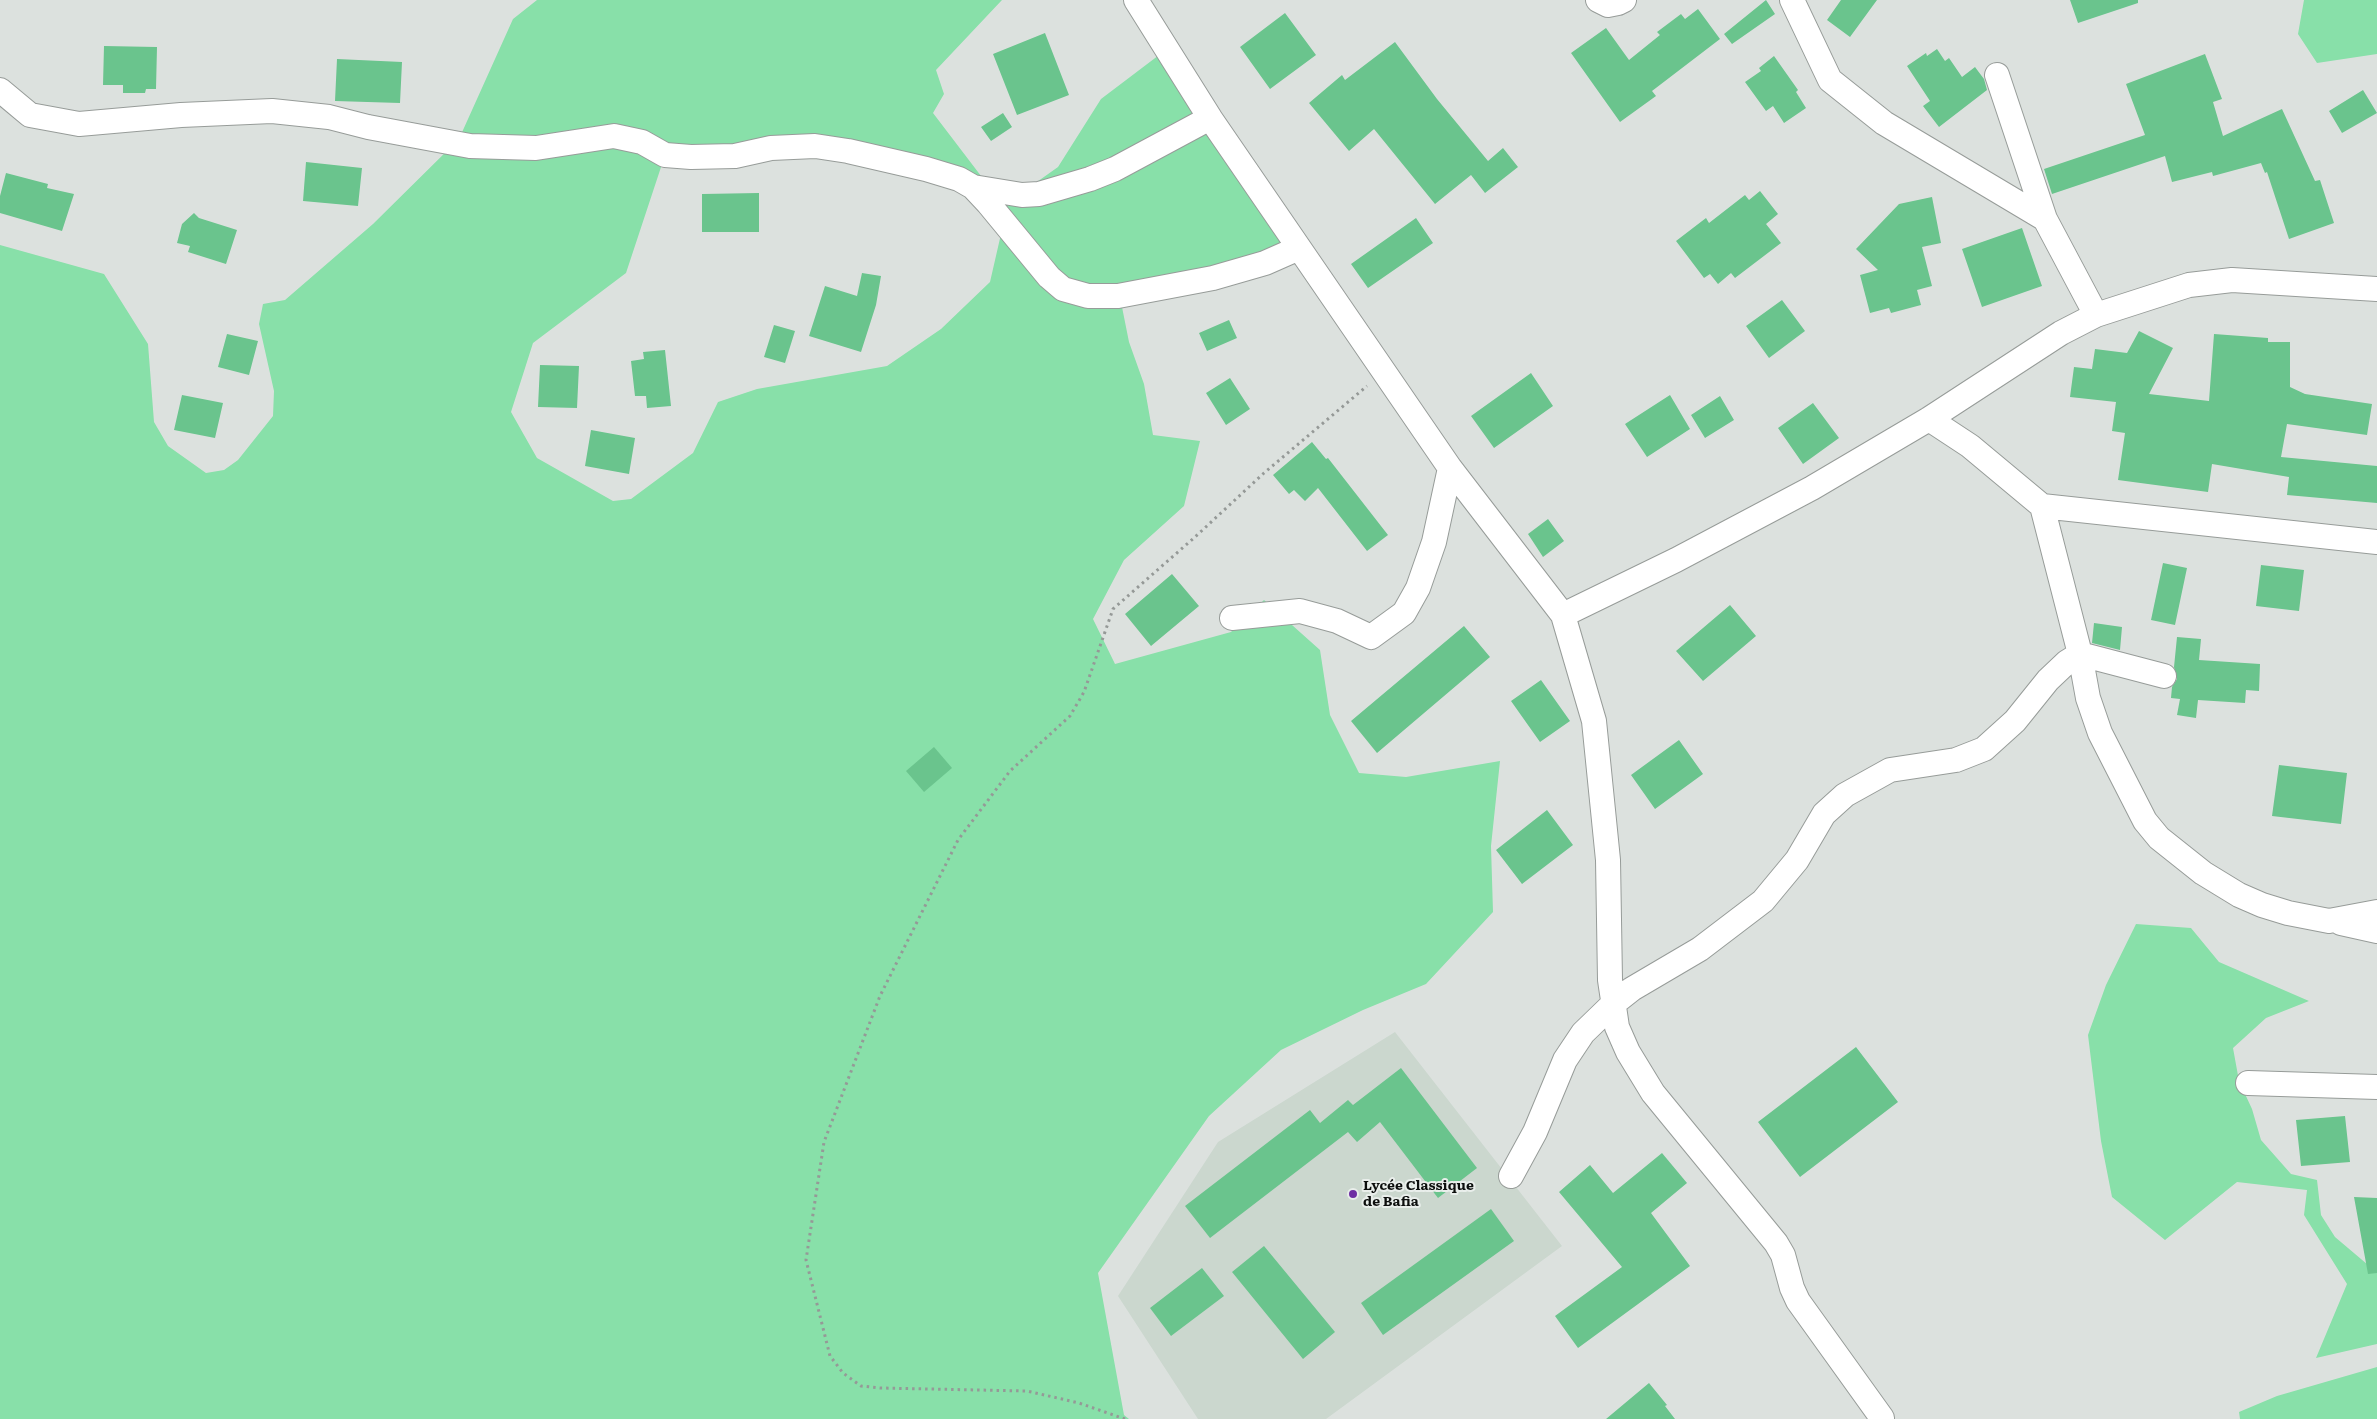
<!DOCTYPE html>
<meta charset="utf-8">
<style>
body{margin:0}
canvas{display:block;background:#dce1de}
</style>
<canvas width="2377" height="1419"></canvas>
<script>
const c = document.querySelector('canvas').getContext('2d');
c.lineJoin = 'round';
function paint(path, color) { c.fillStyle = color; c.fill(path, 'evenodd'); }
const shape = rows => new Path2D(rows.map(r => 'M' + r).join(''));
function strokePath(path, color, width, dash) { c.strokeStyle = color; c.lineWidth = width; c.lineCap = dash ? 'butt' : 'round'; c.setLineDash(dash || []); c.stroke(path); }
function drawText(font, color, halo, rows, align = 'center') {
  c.font = font + ' Literata,serif'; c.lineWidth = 4; c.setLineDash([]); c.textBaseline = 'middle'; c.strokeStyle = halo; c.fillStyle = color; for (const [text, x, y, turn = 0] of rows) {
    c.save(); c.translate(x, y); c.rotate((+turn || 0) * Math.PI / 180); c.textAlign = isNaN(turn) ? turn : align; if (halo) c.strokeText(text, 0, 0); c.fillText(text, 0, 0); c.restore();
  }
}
const built = shape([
 [1395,1032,1562,1246,1326,1419,1198,1419,1118,1296,1218,1142]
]);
const green = shape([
 [537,0,1002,0,936,70,944,94,933,113,994,193,1034,184,1058,167,1101,99,1167,49,1303,250,1120,297,1129,342,1144,384,1153,435,1200,441,1184,506,1124,560,1093,619,1115,664,1231,632,1264,600,1320,650,1330,715,1359,773,1406,777,1500,761,1491,846,1493,912,1426,984,1363,1010,1281,1050,1209,1116,1098,1273,1124,1415,1129,1419,0,1419,0,245,104,274,148,344,154,422,168,446,206,473,224,470,238,460,273,416,274,391,259,324,263,304,285,300,373,224,459,139,513,19],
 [815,146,963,185,1001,234,990,282,941,329,887,366,757,389,718,402,693,453,631,499,613,501,537,458,511,412,533,343,626,273,665,155],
 [2304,0,2377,0,2377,54,2317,63,2298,34],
 [2136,924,2191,928,2219,962,2309,1001,2266,1018,2233,1048,2239,1081,2252,1109,2261,1140,2291,1174,2317,1180,2321,1215,2335,1237,2374,1270,2377,1269,2377,1344,2316,1358,2347,1284,2304,1215,2307,1190,2237,1182,2165,1240,2112,1197,2101,1141,2088,1035,2106,985],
 [2377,1367,2377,1419,2240,1419,2239,1412,2277,1396]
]);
const building = shape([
 [1766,0,1775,14,1732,44,1724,34],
 [1841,0,1877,0,1850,37,1827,20],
 [2070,0,2138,0,2138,3,2078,23],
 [1698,9,1720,39,1652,91,1656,96,1620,122,1571,53,1606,28,1629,60,1660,35,1657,32,1681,14,1685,19],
 [1285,13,1316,55,1270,89,1240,47],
 [1045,33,1069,95,1017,115,993,54],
 [1395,42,1437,99,1488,161,1503,148,1518,167,1485,193,1471,175,1435,204,1374,129,1349,151,1309,103,1342,75,1345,80],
 [104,46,157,47,156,89,146,89,145,93,123,93,123,85,103,85],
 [1937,49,1945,61,1949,58,1962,77,1975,67,1984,79,1987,90,1939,127,1923,106,1930,101,1907,66,1926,53,1927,56],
 [2205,54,2222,99,2213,102,2223,136,2282,109,2315,181,2320,180,2334,223,2289,239,2267,172,2265,173,2261,163,2213,176,2212,172,2172,182,2165,156,2052,194,2044,169,2145,135,2126,84],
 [1774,56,1798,90,1796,92,1806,108,1784,123,1773,106,1766,111,1745,82,1761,71,1759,68],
 [337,59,402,62,400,103,335,101],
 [2363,90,2377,113,2342,133,2329,111],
 [1003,113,1012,127,991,141,981,127],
 [306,162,362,168,358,206,303,201],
 [6,173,48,184,47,188,74,194,62,231,0,213,0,196],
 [1760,191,1778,214,1766,224,1781,243,1735,278,1731,273,1718,284,1710,274,1704,278,1676,241,1706,218,1709,223,1745,195,1749,200],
 [759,193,759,232,702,232,702,194],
 [1932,197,1941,243,1922,247,1932,286,1917,290,1921,305,1891,313,1889,308,1870,313,1860,275,1878,270,1856,249,1899,204],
 [194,213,199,218,237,230,226,264,188,252,190,246,177,243,182,224],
 [1416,218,1433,243,1368,288,1351,264],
 [2022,228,2042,286,1982,307,1962,249],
 [862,273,881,276,876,305,861,352,809,336,825,286,857,296],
 [1782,300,1805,331,1769,358,1746,326],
 [1229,320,1237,338,1207,351,1199,333],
 [774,325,795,331,785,363,764,357],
 [2139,331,2173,348,2149,394,2209,401,2214,334,2268,338,2268,342,2290,342,2290,387,2305,394,2372,404,2367,435,2287,424,2281,457,2377,466,2377,503,2287,495,2289,477,2212,464,2208,492,2118,480,2125,433,2112,431,2116,402,2070,397,2074,367,2092,369,2095,349,2127,353],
 [227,334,258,341,249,375,218,367],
 [665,350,671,406,647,408,646,396,635,396,631,361,644,359,643,352],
 [540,365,579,366,577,408,538,407],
 [1531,373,1553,406,1494,448,1471,416],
 [1230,378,1250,409,1226,425,1206,393],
 [182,395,223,403,215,438,174,430],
 [1670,395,1690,429,1647,457,1625,424],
 [1720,396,1734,420,1705,438,1691,415],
 [1813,403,1839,438,1803,464,1778,428],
 [591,430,635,438,629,474,585,466],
 [1312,442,1326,459,1328,458,1388,535,1367,551,1318,488,1305,501,1294,490,1289,494,1273,475],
 [1548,519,1564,541,1543,557,1528,534],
 [2163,563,2187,568,2175,625,2151,620],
 [2261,565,2304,570,2299,611,2256,606],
 [1172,574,1199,606,1151,646,1125,614],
 [1730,605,1756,636,1703,681,1676,651],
 [2094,623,2122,627,2120,650,2092,643],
 [1464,626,1490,657,1377,753,1351,721],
 [2177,637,2201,639,2199,660,2260,664,2259,691,2246,690,2245,703,2198,700,2196,718,2177,715,2180,699,2171,698,2172,687,2177,679,2174,667],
 [1541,680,1570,721,1540,742,1511,701],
 [1679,740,1703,774,1655,809,1631,775],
 [934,747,952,768,924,792,906,771],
 [2279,765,2347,773,2341,824,2272,816],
 [1547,810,1573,845,1522,884,1496,850],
 [1856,1047,1898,1102,1800,1177,1758,1122],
 [1401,1068,1477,1168,1438,1198,1380,1122,1357,1142,1348,1132,1210,1238,1185,1206,1310,1110,1320,1123,1348,1100,1353,1105],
 [2345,1116,2350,1162,2301,1166,2296,1120],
 [1662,1153,1687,1183,1651,1213,1690,1266,1578,1348,1555,1316,1622,1267,1559,1192,1590,1165,1613,1193],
 [2354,1197,2377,1198,2377,1273,2368,1274],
 [1491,1209,1514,1241,1383,1335,1361,1303],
 [1264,1246,1335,1332,1303,1359,1232,1272],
 [1202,1268,1224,1296,1171,1336,1150,1308],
 [1649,1383,1667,1405,1665,1406,1675,1419,1606,1419]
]);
const path = shape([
 [1125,1419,1079,1403,1027,1391,880,1388,861,1386,843,1373,830,1356,806,1260,824,1142,880,996,958,840,1010,771,1070,716,1084,692,1113,609,1195,537,1264,473,1367,386]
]);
const minor = shape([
 [1136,0,1210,118,1450,468,1563,615,1676,560,1812,488,1929,419,2061,333,2096,315,2189,285,2232,280,2377,289],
 [1598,0,1608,5,1618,3,1624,0],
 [1792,0,1830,80,1884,123,2045,219],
 [1997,75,2045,219,2096,315],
 [0,90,30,115,79,124,181,115,272,111,329,117,368,127,470,146,536,148,614,136,642,142,665,155,691,157,735,156,771,148,815,146,848,151,926,169,959,179,973,187,988,203,1049,277,1063,289,1088,296,1118,296,1213,278,1265,263,1299,248],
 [973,187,1022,195,1039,194,1090,179,1115,169,1210,118],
 [1929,419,1970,446,2042,506,2080,654,2088,698,2100,733,2145,821,2159,838,2203,873,2239,895,2262,905,2288,913,2329,921,2377,912],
 [2042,506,2377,542],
 [1563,615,1594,721,1608,860,1610,980,1617,1027,1628,1052,1653,1093,1776,1243,1783,1255,1792,1288,1798,1301,1882,1418],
 [1232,618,1300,611,1337,621,1371,637,1404,613,1418,588,1434,542,1450,468],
 [2341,923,2377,931],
 [2248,1083,2377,1087],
 [1511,1176,1535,1132,1565,1060,1583,1033,1613,1004,1632,989,1700,949,1763,901,1797,860,1824,814,1845,795,1890,770,1956,760,1984,749,2015,721,2048,680,2067,662,2080,654,2164,676]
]);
const markers = [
 [1353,1194,5,"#6e2ea3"]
];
const poiNames = [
 ["Lycée Classique",1363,1186],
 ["de Bafia",1363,1202]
];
paint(built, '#cbd7ce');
paint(green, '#88e0a9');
paint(building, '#6ac48d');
strokePath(minor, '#979c99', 26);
strokePath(path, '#959997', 3, [2.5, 4]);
strokePath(minor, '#fff', 24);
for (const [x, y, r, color] of markers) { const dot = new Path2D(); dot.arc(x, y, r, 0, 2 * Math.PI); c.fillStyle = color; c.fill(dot); strokePath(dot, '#e9eeeb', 2); }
drawText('bold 14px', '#0c0e0d', '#e9eeeb', poiNames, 'left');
</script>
